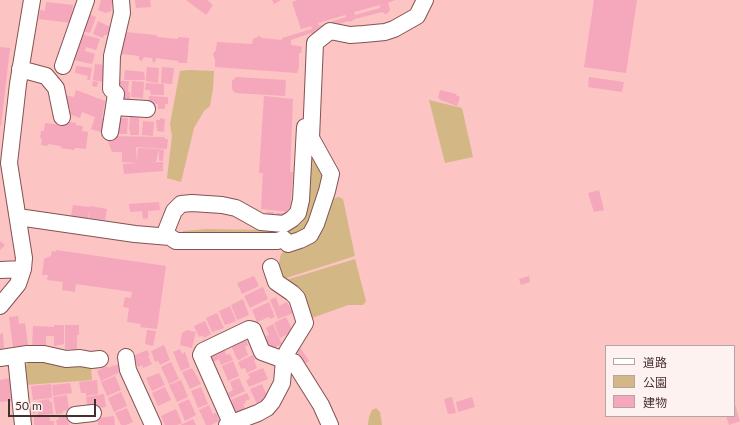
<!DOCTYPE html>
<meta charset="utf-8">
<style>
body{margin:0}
#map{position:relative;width:743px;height:425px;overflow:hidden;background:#fcc4c2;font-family:Lato,"Noto Sans JP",sans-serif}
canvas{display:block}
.legend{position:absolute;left:605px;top:345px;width:130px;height:72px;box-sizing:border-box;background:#fef2f1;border:1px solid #b4a4a3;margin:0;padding:5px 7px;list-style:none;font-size:12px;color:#452f2e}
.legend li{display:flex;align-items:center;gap:8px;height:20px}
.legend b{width:20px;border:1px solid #b4a4a3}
.scale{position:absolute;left:8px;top:399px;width:88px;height:18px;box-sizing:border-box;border:2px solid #452f2e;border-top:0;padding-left:5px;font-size:12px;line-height:14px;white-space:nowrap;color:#452f2e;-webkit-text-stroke:3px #fef2f1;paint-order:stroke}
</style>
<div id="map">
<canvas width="743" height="425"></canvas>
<ul class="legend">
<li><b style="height:5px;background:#fff"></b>道路</li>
<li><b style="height:11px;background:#d3b785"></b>公園</li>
<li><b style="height:11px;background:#f5a7bc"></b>建物</li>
</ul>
<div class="scale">50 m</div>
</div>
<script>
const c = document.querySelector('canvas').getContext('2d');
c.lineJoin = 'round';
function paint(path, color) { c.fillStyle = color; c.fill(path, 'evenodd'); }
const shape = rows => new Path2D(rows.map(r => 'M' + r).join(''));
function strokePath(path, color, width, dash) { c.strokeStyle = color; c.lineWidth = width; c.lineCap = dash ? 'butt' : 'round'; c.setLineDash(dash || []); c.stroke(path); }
const green = shape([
 [189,70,214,71,213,88,210,106,204,111,194,128,181,182,167,178,172,136,170,124,180,71],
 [429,100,462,108,473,157,445,163],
 [308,140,327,175,306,235,183,239,183,231,206,229,267,230,287,227],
 [338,197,343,199,355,256,283,279,278,266,281,254,289,247,329,200],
 [355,259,366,301,363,305,348,305,312,318,306,314,283,281],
 [33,358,91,367,92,380,26,385,24,368],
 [376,408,380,412,382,425,368,425,369,417,372,410]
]);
const building = shape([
 [101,0,115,0,115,5,112,4,111,11,106,13,98,10],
 [135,0,150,0,151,7,136,8],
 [186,0,207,0,213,5,206,15],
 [272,0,281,0,274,4],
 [298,0,395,0,388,3,390,10,388,13,385,14,382,12,355,19,350,22,348,21,319,31,314,36,311,33,291,40,291,45,299,46,302,47,301,53,299,53,299,67,297,73,215,67,215,60,213,54,216,50,217,42,252,44,253,39,259,36,262,38,282,40,282,38,312,29,311,26,301,29,292,2],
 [380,5,380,8,355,15,354,12],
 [345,15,346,17,319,26,318,23],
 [594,0,637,0,626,73,584,67],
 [46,2,73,5,71,23,39,19,40,10,45,11],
 [86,13,96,17,90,33,80,30],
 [98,21,110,27,107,35,104,35,103,38,93,34],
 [79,32,85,35,100,39,96,50,86,47,85,51,95,54,92,64,69,59],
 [125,32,156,35,157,37,178,39,178,37,189,38,187,63,179,63,178,61,156,58,156,61,153,63,152,58,144,57,142,61,139,60,139,56,122,54,124,33],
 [0,47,10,48,1,126,0,126],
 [95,64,105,65,103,82,93,80],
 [76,66,92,68,90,80,87,80,88,76,75,73],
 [147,67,159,68,158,83,146,81],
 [162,67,174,68,172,84,161,83],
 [125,70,144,72,145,80,124,80],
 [236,77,286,80,285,96,235,93,232,89,232,81],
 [589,77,624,82,622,92,588,87],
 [93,81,98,82,97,87,92,86],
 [118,81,129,81,128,92,130,92,130,100,121,100],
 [132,81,144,82,143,98,131,97],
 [146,83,164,84,164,95,151,95,150,90,145,90],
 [76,90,105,101,102,118,106,120,104,133,91,129,95,117,82,112,80,118,69,114,71,109,65,107,65,95,74,97],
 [440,90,456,94,456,95,460,97,457,106,440,100,441,99,438,98],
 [149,96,168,97,168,104,165,104,165,109,158,109,158,104,148,104],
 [264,96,293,99,290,172,293,172,290,212,261,209,263,173,259,173],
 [130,117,139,118,139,135,130,135,130,130,129,130],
 [118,118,128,118,127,134,117,134],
 [160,118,165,119,164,132,157,131,156,120,160,120],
 [64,121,76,123,76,125,83,126,82,131,88,132,86,149,78,148,75,148,74,150,61,148,61,146,48,144,47,146,41,145,42,139,40,138,41,131,44,131,45,123,63,125],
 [143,121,154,122,153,136,142,135],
 [106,136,165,137,165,139,168,139,167,149,136,147,137,163,122,162,122,152,112,152],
 [138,148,159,149,156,162,137,163],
 [159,149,164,150,163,161,159,161],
 [163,162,163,171,124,174,123,164,137,163,137,166,137,163],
 [599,190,604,210,594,212,588,193],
 [159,202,160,210,148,211,148,218,143,219,142,211,130,212,129,204],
 [73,205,90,207,88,219,71,216],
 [90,206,107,209,105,220,89,218],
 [267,212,274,212,273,220,266,219],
 [276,213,285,213,285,219,275,219],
 [0,241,5,245,0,250],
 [56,250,166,266,157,329,140,327,141,324,127,322,129,308,123,307,125,297,131,298,132,292,76,284,75,292,62,290,63,282,47,280,48,275,42,275,44,259,51,256,52,251,56,252],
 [254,276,259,286,242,294,237,283],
 [529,276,530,282,521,285,519,279],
 [263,287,268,299,250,308,244,296],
 [276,297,279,306,287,302,293,313,278,319,270,300],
 [243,299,249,315,237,320,231,305],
 [269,302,275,317,270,319,269,317,257,322,252,310],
 [230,306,236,321,225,325,219,311],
 [217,313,224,328,212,332,206,318],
 [18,316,19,324,25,323,28,345,13,347,9,317],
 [286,317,292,330,290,331,290,333,280,338,274,323],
 [205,321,211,334,204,338,203,335,199,337,194,326],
 [273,324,282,344,269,350,264,340,267,339,266,336,269,335,266,328],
 [54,325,64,325,64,344,54,346,54,336,46,336,46,347,32,347,33,326,54,327],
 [65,325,79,325,79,335,77,335,77,349,65,349],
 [147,330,156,331,153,346,145,344],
 [187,330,196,332,192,348,180,345,182,333],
 [3,333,4,348,0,349,0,334],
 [245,338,248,345,245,347,248,355,239,360,237,359,231,345],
 [164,345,170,360,160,365,158,361,155,362,151,351],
 [299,346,309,361,301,366,293,354],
 [180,349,182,354,185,352,190,367,181,371,173,352],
 [224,349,226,355,230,354,233,360,221,365,219,359,213,362,210,357,212,356,211,354],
 [147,350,150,355,148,356,152,364,143,368,142,365,138,367,133,356],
 [253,355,255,359,254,360,257,368,247,373,245,368,241,369,238,362],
 [233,361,239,376,228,381,222,366],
 [123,362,122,371,101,381,97,371,107,366,108,368,114,365,115,366],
 [171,362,179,379,169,384,161,367],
 [192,368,201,384,190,389,182,372],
 [263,368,268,379,249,387,246,381,250,378,248,374],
 [159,373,165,385,152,391,146,378],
 [115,376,121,390,107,396,101,382],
 [11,378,13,401,0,402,0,380],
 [239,378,245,391,230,398,228,393,233,390,230,382],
 [97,380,98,394,86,396,86,393,81,393,79,382],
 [181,380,188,397,177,402,169,385],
 [70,383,72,393,53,396,52,385],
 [51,384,52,398,33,400,31,386],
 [262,384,267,396,262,398,264,401,257,404,250,389],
 [165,387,171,400,158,406,152,393],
 [201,387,208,404,198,408,191,391],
 [121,392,127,406,114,412,108,398],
 [247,393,250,399,245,401,246,403,243,404,245,409,234,414,230,404,233,402,231,400],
 [104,394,106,407,88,410,86,397],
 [67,395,69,410,63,411,63,413,56,414,53,397],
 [452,397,456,413,448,414,444,399],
 [472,397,475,407,458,412,456,402],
 [49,399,50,402,52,402,53,414,38,415,38,412,33,413,32,405,38,404,38,401],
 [189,399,196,415,185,421,178,404],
 [734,401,740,421,729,425,726,416,734,416],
 [209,405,213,414,216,413,219,421,211,425,206,425,199,410],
 [127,408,133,422,126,425,121,425,115,413],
 [176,409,182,423,177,425,165,425,161,416],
 [49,415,50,421,54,421,54,425,35,425,34,424,34,417],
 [67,415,69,425,57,425,56,420,59,420,58,416],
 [114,416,115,425,98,425,97,418],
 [193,419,196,425,180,425]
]);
const minor = shape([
 [63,66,86,0],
 [20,69,46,76,56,88,62,117],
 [114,107,147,109],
 [110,132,116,94,111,89,112,56,122,13,121,0],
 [18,217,135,234,170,237,176,241,277,241,284,239,288,244,300,240,310,235,316,224,327,191,331,174,311,138,315,43,330,31,350,35,364,34,385,32,394,29,417,16,425,0],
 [164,236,174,211,181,204,192,203,222,205,236,208,261,222,284,224,292,219,298,213,301,200,305,127],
 [0,270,23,269],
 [0,306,18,284,23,269,24,258,9,163,18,84,32,0],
 [16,357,23,425],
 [126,357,128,370,153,425],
 [0,358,27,354,44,354,66,359,80,358,91,360,100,359],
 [75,415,93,413],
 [231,423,201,355,203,351,249,329,253,330,262,352,284,360,294,362,321,405,330,425],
 [227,425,258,413,267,408,272,402,282,383,284,360,287,352,305,323,297,298,292,293,276,282,271,267]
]);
paint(green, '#d3b785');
paint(building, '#f5a7bc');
strokePath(minor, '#835352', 18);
strokePath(minor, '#fff', 16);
</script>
